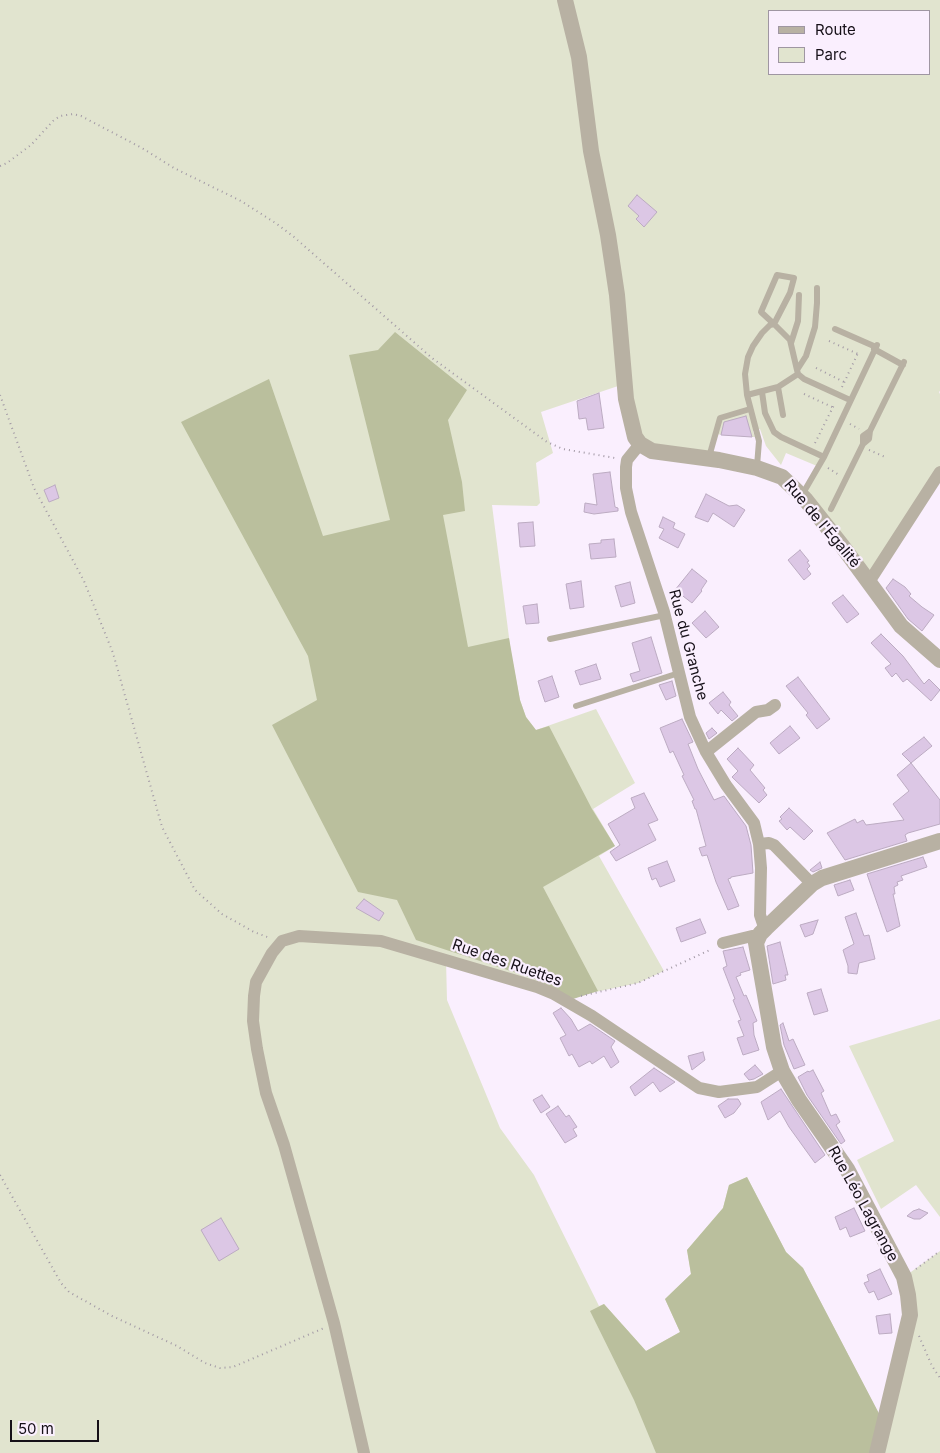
<!DOCTYPE html>
<meta charset="utf-8">
<style>
body{margin:0}
#map{position:relative;width:940px;height:1453px;overflow:hidden;background:#faeffe;font-family:Inter,sans-serif}
canvas{display:block}
.legend{position:absolute;left:768px;top:10px;width:162px;height:65px;box-sizing:border-box;background:#faeffe;border:1px solid #9f96a2;margin:0;padding:6px 9px;list-style:none;font-size:15px;color:#161018}
.legend li{display:flex;align-items:center;gap:10px;height:25px}
.legend b{width:25px;border:1px solid #9f96a2}
.scale{position:absolute;left:10px;top:1420px;width:89px;height:22px;box-sizing:border-box;border:2px solid #161018;border-top:0;padding-left:6px;font-size:15px;line-height:18px;white-space:nowrap;color:#161018;-webkit-text-stroke:4px #faeffe;paint-order:stroke}
</style>
<div id="map">
<canvas width="940" height="1453"></canvas>
<ul class="legend">
<li><b style="height:6px;background:#b8b1a3"></b>Route</li>
<li><b style="height:14px;background:#e1e4cf"></b>Parc</li>
</ul>
<div class="scale">50 m</div>
</div>
<script>
const c = document.querySelector('canvas').getContext('2d');
c.lineJoin = 'round';
function paint(path, color) { c.fillStyle = color; c.fill(path, 'evenodd'); }
const shape = rows => new Path2D(rows.map(r => 'M' + r).join(''));
function strokePath(path, color, width, dash) { c.strokeStyle = color; c.lineWidth = width; c.lineCap = dash ? 'butt' : 'round'; c.setLineDash(dash || []); c.stroke(path); }
function drawText(font, color, halo, rows, align = 'center') {
  c.font = font + ' Inter,sans-serif'; c.lineWidth = 4.5; c.setLineDash([]); c.textBaseline = 'middle'; c.strokeStyle = halo; c.fillStyle = color; for (const [text, x, y, turn = 0] of rows) {
    c.save(); c.translate(x, y); c.rotate((+turn || 0) * Math.PI / 180); c.textAlign = isNaN(turn) ? turn : align; if (halo) c.strokeText(text, 0, 0); c.fillText(text, 0, 0); c.restore();
  }
}
const green = shape([
 [0,0,940,0,940,391,939,392,940,394,940,472,869,582,806,493,817,466,786,453,781,465,766,446,760,429,753,431,755,437,752,437,713,434,706,458,648,450,624,384,541,412,553,453,536,463,540,503,537,506,492,505,511,653,520,700,526,717,536,730,596,709,635,783,593,809,615,846,599,856,664,971,638,983,586,994,567,1001,446,960,447,1000,500,1128,534,1175,599,1306,604,1304,646,1351,680,1332,665,1299,691,1274,687,1250,723,1208,729,1185,747,1177,786,1252,803,1268,883,1422,910,1315,904,1277,940,1251,940,1453,0,1453],
 [769,11,929,11,929,74,769,74],
 [940,1019,940,1217,916,1185,881,1209,857,1160,894,1141,849,1046]
]);
const forest = shape([
 [395,332,467,390,448,420,462,482,465,511,443,515,468,647,509,638,520,700,526,717,536,730,549,726,592,809,615,846,543,887,598,991,573,999,535,979,416,940,397,900,358,892,272,725,317,700,308,656,181,422,269,379,323,536,390,520,349,355,378,350],
 [747,1177,786,1252,803,1268,884,1423,877,1453,656,1453,634,1400,590,1311,604,1304,646,1351,680,1332,665,1299,691,1274,687,1250,723,1208,729,1185]
]);
const building = shape([
 [637,195,657,212,644,227,636,219,639,216,628,206,637,195],
 [599,393,604,428,588,430,586,418,579,419,577,401,599,393],
 [746,416,752,437,721,435,724,422,746,416],
 [610,472,615,507,618,508,618,511,594,514,584,512,585,503,597,505,593,474,610,472],
 [55,485,59,498,49,502,44,490,55,485],
 [706,494,729,506,737,505,745,510,734,527,713,513,708,522,695,517,706,494],
 [663,517,675,523,673,528,685,534,678,548,659,538,664,529,659,527,663,517],
 [533,522,535,546,520,547,518,523,533,522],
 [614,539,616,557,591,559,589,544,601,543,601,540,614,539],
 [800,550,809,561,807,562,810,566,807,569,811,574,804,580,788,560,800,550],
 [692,569,707,581,701,590,702,591,692,603,675,590,692,569],
 [893,579,905,587,911,594,909,596,922,607,934,615,922,631,908,619,886,588,893,579],
 [581,581,584,607,570,609,566,584,581,581],
 [630,582,635,603,621,607,615,586,630,582],
 [843,595,859,614,847,623,832,603,843,595],
 [537,604,539,623,526,624,523,606,537,604],
 [705,611,719,627,706,638,692,623,705,611],
 [881,634,903,656,924,684,929,679,940,690,931,701,907,679,903,682,896,673,892,677,885,668,891,664,871,643,881,634],
 [651,637,662,673,633,682,630,674,640,671,632,643,651,637],
 [596,664,601,679,580,685,575,671,596,664],
 [552,676,559,697,545,702,538,681,552,676],
 [798,677,830,719,817,729,806,715,808,713,786,686,798,677],
 [672,681,676,696,666,700,659,685,672,681],
 [723,692,731,702,729,705,738,716,732,721,721,710,718,714,709,703,723,692],
 [682,719,693,742,688,744,698,769,714,800,724,796,746,826,751,845,753,873,731,877,731,878,728,879,739,906,728,910,716,882,707,855,702,856,699,848,706,846,696,809,695,809,692,801,694,800,682,776,684,775,673,751,670,753,660,728,682,719],
 [790,726,800,738,779,754,770,743,790,726],
 [712,728,717,733,709,739,706,733,712,728],
 [924,737,932,746,911,763,902,754,924,737],
 [738,748,754,765,750,770,765,788,763,790,767,795,759,803,732,777,738,771,727,759,738,748],
 [911,763,940,800,940,824,908,833,905,835,907,841,845,860,827,833,855,819,857,823,863,820,866,825,904,820,893,804,909,791,897,775,911,763],
 [644,793,658,820,648,824,656,840,616,861,610,852,620,845,608,824,635,808,631,798,644,793],
 [789,808,813,831,804,840,790,827,787,830,779,821,782,819,780,817,789,808],
 [923,857,927,867,901,876,903,880,897,882,898,885,894,887,895,894,893,894,900,926,887,932,867,874,923,857],
 [667,861,675,881,660,887,656,878,652,880,648,868,667,861],
 [820,862,822,868,813,872,810,870,820,862],
 [850,880,854,890,838,896,834,885,850,880],
 [364,899,384,913,379,921,356,908,364,899],
 [856,913,864,936,869,935,875,959,859,963,857,974,848,973,848,966,843,950,854,944,845,917,856,913],
 [700,919,706,933,681,942,676,928,700,919],
 [818,920,813,934,805,937,800,925,818,920],
 [780,942,788,975,785,975,786,980,773,984,767,946,780,942],
 [743,947,750,970,740,973,741,975,736,977,744,996,746,995,757,1021,753,1023,754,1035,759,1050,743,1055,737,1038,744,1036,738,1021,741,1020,733,1000,735,999,723,968,727,966,723,951,743,947],
 [821,989,828,1011,814,1015,807,993,821,989],
 [561,1008,571,1019,578,1031,590,1024,615,1041,611,1047,619,1062,611,1068,604,1056,592,1064,590,1061,579,1067,572,1054,569,1056,560,1038,566,1035,553,1013,561,1008],
 [783,1023,789,1041,793,1039,805,1065,794,1069,784,1045,780,1025,783,1023],
 [703,1052,705,1060,692,1070,688,1056,703,1052],
 [755,1065,763,1074,754,1079,749,1080,744,1074,755,1065],
 [654,1068,675,1082,660,1092,653,1082,635,1096,630,1087,654,1068],
 [813,1070,824,1091,821,1093,831,1116,836,1114,840,1122,836,1125,845,1141,841,1144,807,1095,798,1077,808,1071,809,1072,813,1070],
 [781,1089,825,1155,815,1163,789,1127,780,1111,768,1120,761,1102,781,1089],
 [542,1095,550,1107,541,1113,533,1100,542,1095],
 [728,1099,738,1099,741,1104,734,1113,725,1118,718,1106,728,1099],
 [558,1106,566,1117,569,1115,577,1127,573,1129,577,1136,565,1143,546,1114,558,1106],
 [854,1208,865,1231,850,1237,846,1227,840,1230,835,1217,854,1208],
 [919,1209,928,1213,920,1219,914,1219,907,1216,913,1211,919,1209],
 [221,1218,239,1249,219,1261,201,1230,221,1218],
 [880,1269,892,1294,878,1300,874,1291,869,1293,864,1283,869,1281,867,1275,880,1269],
 [890,1314,892,1333,879,1334,876,1316,890,1314]
]);
const path = shape([
 [0,166,7,163,31,145,53,121,60,116,73,114,81,116,142,148,174,168,241,201,277,224,294,237,432,358,547,442,563,449,615,458],
 [829,341,858,354],
 [816,368,844,382],
 [842,387,859,351],
 [804,394,832,407],
 [0,395,34,488,84,581,113,653,162,827,195,890,222,914,254,932,270,938],
 [850,424,859,429],
 [815,443,835,403],
 [869,450,885,457],
 [828,468,839,475],
 [581,996,638,983,712,949],
 [0,1175,61,1283,69,1292,112,1316,177,1346,205,1363,220,1368,233,1367,324,1328],
 [916,1269,940,1251],
 [919,1336,932,1366,940,1378]
]);
const service = shape([
 [777,275,794,278,790,293,774,324,761,312,777,275],
 [835,329,876,347],
 [791,343,798,321,799,295],
 [874,349,903,365],
 [798,374,804,379,850,400],
 [778,387,783,415],
 [762,392,765,413,774,432,781,437,824,457,877,345],
 [747,395,778,387,798,374,797,370,806,356,815,327,817,303,817,288],
 [863,444,863,436,870,431],
 [709,457,720,418,750,409],
 [757,466,759,441,747,395,745,374,748,357,753,346,762,333,770,325,774,324,790,340,797,370],
 [802,495,824,457],
 [831,509,863,444,869,439,870,431,904,362],
 [550,639,665,615],
 [576,706,679,673]
]);
const minor = shape([
 [640,444,627,460,626,467,626,488,631,512,664,612,690,717,706,752,726,785,754,823,759,844,761,868,760,915,763,924,766,928],
 [869,582,940,472],
 [706,752,756,712,768,710,775,705],
 [759,844,769,843,774,845,812,884],
 [723,943,752,936,758,937],
 [364,1453,334,1323,284,1145,266,1093,257,1049,253,1021,254,996,256,982,272,953,282,941,299,936,381,941,537,987,554,994,592,1016,699,1088,719,1092,757,1087,782,1071]
]);
const tertiary = shape([
 [565,0,579,57,591,151,608,235,617,295,626,399,635,437,640,444,652,451,719,460,757,468,782,477,805,499,843,547,901,626,940,660],
 [877,1453,910,1315,908,1295,904,1277,847,1169,799,1100,782,1071,774,1047,756,943,760,934,766,928,812,884,822,878,940,841]
]);
const streetNames = [
 ["Rue de l'Égalité",822,524,50],
 ["Rue du Granche",688,645,75],
 ["Rue des Ruettes",507,963,19],
 ["Rue Léo Lagrange",863,1204,61]
];
paint(green, '#e1e4cf');
paint(forest, '#babf9d');
paint(building, '#dcc7e5');
strokePath(building, '#bcabc2', 1);
strokePath(path, '#a299a5', 2, [1, 4]);
strokePath(service, '#b8b1a3', 6);
strokePath(minor, '#b8b1a3', 12);
strokePath(tertiary, '#b8b1a3', 16);
drawText('15px', '#161018', '#faeffe', streetNames);
</script>
